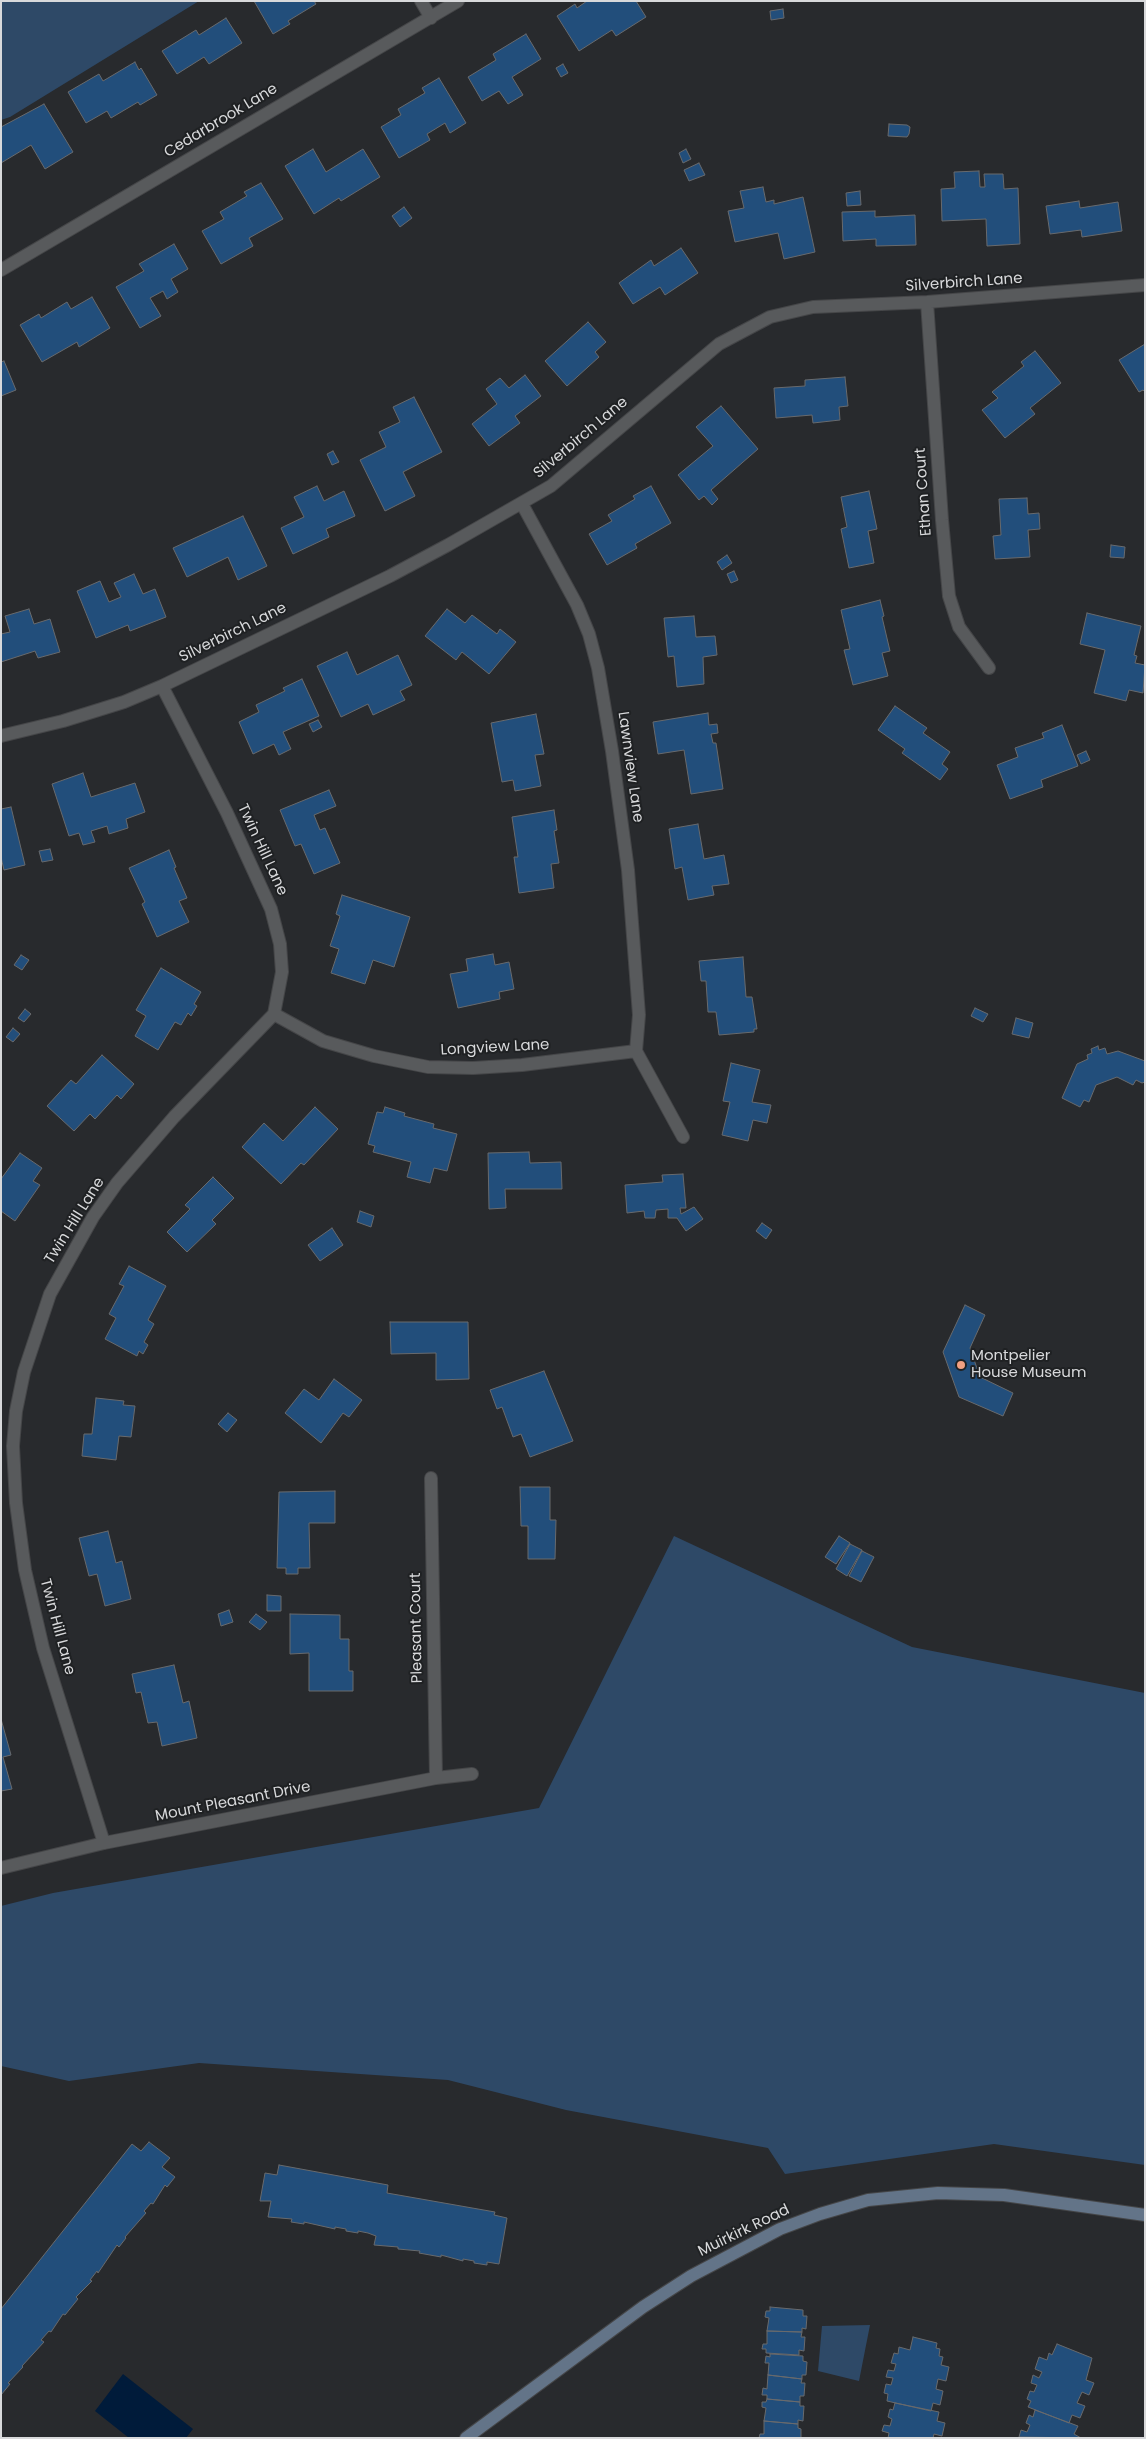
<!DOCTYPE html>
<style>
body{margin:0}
#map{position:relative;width:1146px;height:2439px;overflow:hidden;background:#282a2d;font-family:Poppins,sans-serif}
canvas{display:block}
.frame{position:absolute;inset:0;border:2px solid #d8d9db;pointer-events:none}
</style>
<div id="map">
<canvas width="1146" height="2439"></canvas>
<div class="frame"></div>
</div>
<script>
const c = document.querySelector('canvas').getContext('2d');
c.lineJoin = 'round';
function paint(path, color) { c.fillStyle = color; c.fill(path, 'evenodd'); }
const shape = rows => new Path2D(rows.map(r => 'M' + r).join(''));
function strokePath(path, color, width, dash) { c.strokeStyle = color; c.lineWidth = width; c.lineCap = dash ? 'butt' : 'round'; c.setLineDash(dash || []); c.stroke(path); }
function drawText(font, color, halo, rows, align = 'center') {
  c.font = font + ' Poppins,sans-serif'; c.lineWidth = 4; c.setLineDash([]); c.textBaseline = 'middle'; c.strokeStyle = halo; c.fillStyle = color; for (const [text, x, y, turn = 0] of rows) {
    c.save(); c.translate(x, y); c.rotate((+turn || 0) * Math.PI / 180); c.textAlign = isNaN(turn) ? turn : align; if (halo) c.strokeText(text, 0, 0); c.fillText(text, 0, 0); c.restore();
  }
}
const green = shape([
 [1,1,199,1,10,117,1,120],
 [674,1536,912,1647,1145,1693,1145,2165,994,2144,785,2174,768,2148,566,2110,448,2080,199,2063,69,2081,1,2066,1,1906,53,1893,539,1808],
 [870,2325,859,2381,818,2371,822,2326]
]);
const water = shape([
 [123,2374,193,2429,186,2438,129,2438,95,2411]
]);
const building = shape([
 [254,1,314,1,316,4,288,21,290,24,273,34,254,1],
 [587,1,636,1,646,17,616,36,612,30,579,51,557,16,575,4,577,8,587,1],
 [783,9,784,18,771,20,770,11,783,9],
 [226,18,242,43,209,64,204,57,177,74,162,51,196,30,199,35,226,18],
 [526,34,541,59,512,77,523,95,508,104,499,91,482,101,468,77,496,60,493,54,526,34],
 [135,62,139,70,141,68,157,95,140,105,138,102,111,118,107,111,86,123,68,92,99,74,103,81,135,62],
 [563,64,568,73,561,77,556,68,563,64],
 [439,78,466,123,450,133,445,123,427,134,430,140,399,158,381,127,401,115,398,109,425,93,422,88,439,78],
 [44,104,73,152,45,169,31,145,1,163,1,127,44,104],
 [889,124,907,125,910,127,909,134,907,137,888,136,889,124],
 [313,149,326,172,363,149,380,177,341,201,339,198,314,214,285,166,313,149],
 [686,149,691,159,683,163,679,153,686,149],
 [699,163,705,175,689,181,684,170,699,163],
 [979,171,980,187,985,187,984,174,1003,174,1004,189,1018,188,1020,244,987,246,986,219,942,221,941,189,955,188,954,172,979,171],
 [261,183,283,219,249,238,253,246,221,264,202,231,224,219,220,212,247,196,244,192,261,183],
 [763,187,766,202,774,200,774,204,803,197,815,252,784,259,778,233,735,242,728,211,744,208,740,191,763,187],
 [860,191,861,205,847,206,846,193,860,191],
 [1079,201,1080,208,1118,202,1122,231,1082,237,1081,230,1050,234,1046,206,1079,201],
 [404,207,412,218,400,227,392,216,404,207],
 [875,211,875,217,915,215,916,245,876,246,876,239,843,241,842,212,875,211],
 [174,244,188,269,171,279,178,292,167,299,163,291,150,298,161,316,140,328,116,287,144,271,139,264,174,244],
 [681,248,698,273,665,295,660,287,633,304,619,283,651,260,654,266,681,248],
 [92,297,110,328,79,347,77,342,42,362,20,325,39,314,41,318,67,302,71,309,92,297],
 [588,322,606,342,595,352,599,357,567,386,545,361,588,322],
 [1145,344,1145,392,1143,390,1139,392,1119,360,1145,344],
 [1035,351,1061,383,1030,408,1035,414,1005,438,982,410,998,398,992,392,1024,366,1021,362,1035,351],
 [4,361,16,390,1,396,1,362,4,361],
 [525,375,541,396,515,416,520,423,489,446,472,424,497,404,486,389,500,378,509,388,525,375],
 [845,377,848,406,839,407,840,420,813,423,812,415,776,418,774,388,805,386,805,380,845,377],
 [414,397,442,452,403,472,415,496,385,511,360,460,386,447,379,432,400,422,393,407,414,397],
 [721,406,758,449,711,490,718,499,712,505,704,496,699,500,678,475,713,446,696,427,721,406],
 [333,451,339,462,332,465,327,454,333,451],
 [317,486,324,501,344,491,355,516,326,529,329,537,293,554,281,528,304,517,294,497,317,486],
 [651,486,671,523,635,544,637,548,607,565,589,534,612,521,608,515,635,499,633,496,651,486],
 [869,491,877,529,868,531,874,563,849,568,841,529,847,527,841,497,869,491],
 [1027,498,1028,514,1039,513,1040,529,1028,530,1030,557,995,559,993,536,1001,535,999,499,1027,498],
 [243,516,267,566,238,580,228,557,187,577,173,548,243,516],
 [1111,545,1125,547,1124,558,1110,557,1111,545],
 [727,555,732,563,722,570,717,562,727,555],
 [734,571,738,580,731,583,727,574,734,571],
 [134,574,143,594,155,589,166,617,130,631,128,625,96,638,77,591,100,581,109,602,121,597,114,583,134,574],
 [880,600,884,616,882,617,890,651,882,653,888,676,853,685,844,650,850,649,841,610,880,600],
 [29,609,34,624,50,619,60,652,38,658,35,651,1,662,1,634,10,632,5,616,29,609],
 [447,609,465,623,472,615,497,634,500,629,516,642,489,674,462,652,456,660,425,636,447,609],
 [1087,613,1141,626,1134,655,1137,656,1135,663,1145,665,1143,693,1129,690,1126,701,1094,693,1105,650,1080,644,1087,613],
 [694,616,696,637,715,636,717,655,703,657,704,684,677,687,674,656,668,657,664,618,694,616],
 [347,652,357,675,398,655,412,685,400,691,405,700,373,715,368,704,341,717,317,666,347,652],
 [302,679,319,716,283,732,291,749,279,755,274,744,253,754,239,722,259,712,256,705,285,691,283,688,302,679],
 [895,706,927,728,923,733,950,752,942,764,948,769,940,780,902,753,905,749,878,730,895,706],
 [708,713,709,725,717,724,718,733,711,734,713,743,716,743,723,789,691,794,684,750,658,754,653,722,708,713],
 [536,714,544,754,535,755,541,786,515,791,513,780,502,782,491,723,536,714],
 [318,720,322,727,313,732,309,724,318,720],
 [1062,725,1078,766,1041,780,1043,787,1010,799,997,765,1018,757,1015,748,1044,738,1042,733,1062,725],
 [1086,751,1090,760,1081,764,1077,755,1086,751],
 [83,773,91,797,135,783,145,812,126,819,128,828,109,834,107,826,91,831,95,842,83,845,79,833,69,836,52,784,83,773],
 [329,790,336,806,314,815,320,830,325,828,340,863,314,874,301,844,295,846,280,810,329,790],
 [11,807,25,865,4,870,1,857,1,809,11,807],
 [554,810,557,830,554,831,559,863,551,864,554,888,519,893,514,857,518,857,512,817,554,810],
 [698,824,704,859,724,855,729,884,712,886,714,895,688,900,682,867,675,869,669,829,698,824],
 [50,849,53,860,42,862,39,851,50,849],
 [169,850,176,867,174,868,187,898,179,901,189,922,157,937,142,904,145,902,129,868,169,850],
 [342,895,410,917,394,967,373,960,365,984,331,973,339,949,330,946,340,916,336,914,342,895],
 [493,954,495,965,509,962,514,989,499,992,500,999,458,1008,450,974,468,971,466,959,493,954],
 [21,955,29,960,22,970,14,965,21,955],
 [743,957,746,997,752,997,757,1029,754,1029,754,1032,719,1035,716,1012,708,1012,706,981,701,981,699,961,743,957],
 [161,968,201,992,194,1004,197,1006,191,1016,188,1013,181,1025,175,1022,158,1050,135,1036,146,1016,136,1010,161,968],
 [975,1008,988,1014,983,1022,971,1016,975,1008],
 [25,1009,31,1014,24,1022,18,1018,25,1009],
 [1016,1018,1033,1023,1029,1038,1012,1034,1016,1018],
 [13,1028,20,1034,13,1042,6,1037,13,1028],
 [1098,1046,1099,1050,1105,1048,1107,1054,1118,1051,1145,1061,1145,1082,1142,1083,1136,1080,1133,1085,1117,1077,1096,1085,1089,1102,1084,1100,1080,1107,1062,1098,1077,1064,1088,1059,1087,1055,1092,1053,1091,1049,1098,1046],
 [102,1055,134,1084,121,1099,117,1095,95,1119,90,1114,74,1131,47,1106,71,1080,76,1084,102,1055],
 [731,1063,760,1070,752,1102,771,1105,767,1123,753,1120,748,1141,722,1135,730,1102,723,1101,731,1063],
 [315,1107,338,1129,304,1165,301,1163,281,1184,242,1147,264,1123,283,1141,315,1107],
 [385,1107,405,1113,404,1116,434,1124,433,1128,457,1134,447,1171,434,1168,430,1183,407,1177,411,1162,373,1152,375,1146,368,1144,377,1112,383,1113,385,1107],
 [529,1152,530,1163,561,1162,562,1189,505,1189,506,1208,489,1209,488,1153,529,1152],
 [20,1153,42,1168,33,1181,40,1185,15,1221,1,1211,1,1179,20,1153],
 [683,1174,686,1208,680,1208,681,1214,694,1207,703,1219,686,1231,677,1218,668,1218,668,1209,656,1210,655,1218,645,1218,644,1211,627,1213,625,1185,663,1182,662,1175,683,1174],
 [213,1177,234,1198,212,1220,216,1224,187,1252,167,1232,190,1209,185,1205,213,1177],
 [360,1211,374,1216,371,1227,357,1222,360,1211],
 [762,1223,772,1230,766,1239,756,1231,762,1223],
 [332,1228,343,1245,320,1261,308,1245,332,1228],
 [129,1266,166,1286,148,1320,154,1324,144,1342,148,1345,143,1354,139,1351,137,1356,105,1339,116,1318,109,1314,124,1286,119,1284,129,1266],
 [965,1305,985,1315,970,1348,980,1377,1013,1393,1003,1416,959,1397,943,1352,965,1305],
 [390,1322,468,1322,469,1379,436,1380,436,1353,391,1354,390,1322],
 [544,1371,573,1441,530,1457,521,1434,513,1437,502,1407,497,1409,490,1390,544,1371],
 [334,1379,362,1400,349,1417,343,1413,321,1443,285,1413,304,1389,319,1400,334,1379],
 [96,1398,124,1401,123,1405,135,1406,131,1437,119,1436,116,1460,82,1456,84,1434,92,1434,96,1398],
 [228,1413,237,1420,227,1432,218,1424,228,1413],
 [520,1487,550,1487,550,1520,556,1520,555,1559,528,1559,528,1526,521,1526,520,1487],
 [335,1491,335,1523,309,1523,310,1568,298,1568,298,1574,286,1574,286,1568,277,1568,279,1492,335,1491],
 [108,1531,116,1563,122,1561,131,1599,105,1606,97,1574,89,1576,79,1538,108,1531],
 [839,1536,850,1543,836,1564,825,1557,839,1536],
 [850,1544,862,1550,847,1576,836,1569,850,1544],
 [862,1551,874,1557,861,1582,849,1576,862,1551],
 [267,1595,281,1596,281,1611,267,1611,267,1595],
 [229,1610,233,1622,221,1626,218,1614,229,1610],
 [256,1614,267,1622,260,1630,249,1622,256,1614],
 [290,1614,340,1615,340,1639,349,1639,349,1671,353,1671,353,1691,309,1691,309,1653,290,1654,290,1614],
 [174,1665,183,1703,189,1701,197,1738,162,1746,157,1722,148,1723,141,1692,136,1693,132,1674,174,1665],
 [1,1719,11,1755,3,1757,12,1789,1,1791,1,1719],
 [149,2142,170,2158,162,2167,175,2177,167,2187,165,2185,153,2204,151,2203,144,2211,146,2213,125,2237,126,2238,119,2247,117,2245,98,2273,97,2271,90,2280,92,2281,76,2297,78,2299,65,2315,63,2314,51,2332,49,2331,41,2340,44,2342,22,2366,23,2367,8,2383,10,2384,1,2395,1,2309,132,2144,141,2151,149,2142],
 [279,2165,388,2185,387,2193,495,2212,494,2215,507,2218,499,2264,487,2262,487,2265,474,2263,474,2261,463,2259,463,2261,441,2255,441,2257,419,2253,420,2251,398,2249,398,2247,374,2245,376,2236,368,2233,358,2231,358,2233,346,2231,346,2229,335,2227,335,2229,304,2222,304,2224,291,2222,292,2219,268,2217,271,2201,260,2201,265,2173,277,2175,279,2165],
 [770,2307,803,2310,803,2316,807,2316,806,2329,802,2328,802,2332,767,2331,769,2318,765,2317,766,2311,770,2311,770,2307],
 [767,2331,802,2332,801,2337,805,2337,804,2351,799,2350,799,2355,766,2353,766,2349,762,2349,763,2344,767,2344,767,2331],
 [913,2337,937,2343,936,2348,940,2349,939,2356,943,2357,941,2365,949,2367,946,2381,938,2379,936,2389,943,2391,940,2405,933,2403,931,2411,887,2401,888,2394,884,2393,886,2384,891,2385,893,2378,886,2377,888,2370,894,2371,896,2364,891,2363,894,2353,898,2354,899,2347,910,2350,913,2337],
 [1057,2344,1092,2358,1086,2380,1094,2383,1089,2395,1082,2392,1077,2403,1085,2406,1080,2418,1072,2415,1069,2423,1028,2407,1031,2401,1027,2399,1030,2391,1034,2392,1037,2385,1031,2383,1033,2375,1039,2378,1042,2372,1035,2369,1039,2357,1047,2360,1049,2353,1052,2355,1057,2344],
 [770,2354,803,2356,803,2361,807,2362,806,2375,802,2375,802,2379,768,2375,769,2363,765,2363,766,2356,770,2357,770,2354],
 [768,2375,802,2379,801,2383,805,2383,804,2396,800,2396,800,2402,767,2399,767,2395,762,2395,763,2388,767,2389,768,2375],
 [767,2399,800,2402,800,2406,804,2406,803,2421,798,2420,798,2424,764,2421,766,2408,762,2407,762,2402,766,2402,767,2399],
 [895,2403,939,2412,937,2421,945,2423,942,2436,934,2434,933,2438,888,2438,889,2433,882,2431,884,2425,890,2426,892,2419,888,2417,890,2409,893,2410,895,2403],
 [1035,2410,1078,2426,1074,2434,1081,2438,1019,2437,1021,2430,1027,2432,1030,2425,1026,2423,1029,2415,1033,2417,1035,2410],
 [764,2421,798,2424,798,2428,801,2429,801,2438,759,2438,760,2434,764,2434,764,2421]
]);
const minor = shape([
 [421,1,431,18],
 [1,270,458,1],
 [927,302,942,520,949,596,959,627,989,668],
 [522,504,577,605,589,634,598,668,612,751,628,870,639,1015,636,1051],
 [1,736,63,721,124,702,162,686,390,576,448,545,551,486,719,344,770,317,813,307,927,302,1145,285],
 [274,1014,323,1041,374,1056,428,1067,473,1068,522,1065,636,1051],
 [636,1051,683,1137],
 [431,1478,436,1778],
 [104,1843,43,1648,25,1570,16,1503,13,1446,16,1411,24,1372,50,1294,93,1217,117,1183,174,1117,274,1014,282,972,280,944,271,909,227,813,162,686],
 [1,1868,104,1843,436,1778,472,1774]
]);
const secondary = shape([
 [466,2438,643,2307,691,2276,780,2229,820,2214,868,2200,938,2193,1004,2195,1145,2215]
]);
const markers = [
 [961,1365,5,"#f2a081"]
];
const streetNames = [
 ["Cedarbrook Lane",221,121,-31],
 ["Silverbirch Lane",964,283,-4],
 ["Silverbirch Lane",581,438,-40],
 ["Ethan Court",924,492,-94],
 ["Silverbirch Lane",233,633,-26],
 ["Lawnview Lane",630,767,82],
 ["Twin Hill Lane",262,850,65],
 ["Longview Lane",495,1048,-3],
 ["Twin Hill Lane",75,1221,-58],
 ["Twin Hill Lane",57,1627,75],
 ["Pleasant Court",417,1628,-91],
 ["Mount Pleasant Drive",233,1802,-11],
 ["Muirkirk Road",744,2231,-26]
];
const poiNames = [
 ["Montpelier",971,1356],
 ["House Museum",971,1373]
];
paint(green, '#2e4967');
paint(water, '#001b3a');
paint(building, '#224e7b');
strokePath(building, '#686a6d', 1);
strokePath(minor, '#454648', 14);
strokePath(secondary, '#454648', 14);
strokePath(minor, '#585a5c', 12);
strokePath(secondary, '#637488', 12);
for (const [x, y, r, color] of markers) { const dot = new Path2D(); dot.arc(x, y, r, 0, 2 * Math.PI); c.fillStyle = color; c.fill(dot); strokePath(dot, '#1f2123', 2); }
drawText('15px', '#d8d9db', '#1f2123', streetNames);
drawText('15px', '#d8d9db', '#1f2123', poiNames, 'left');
</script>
